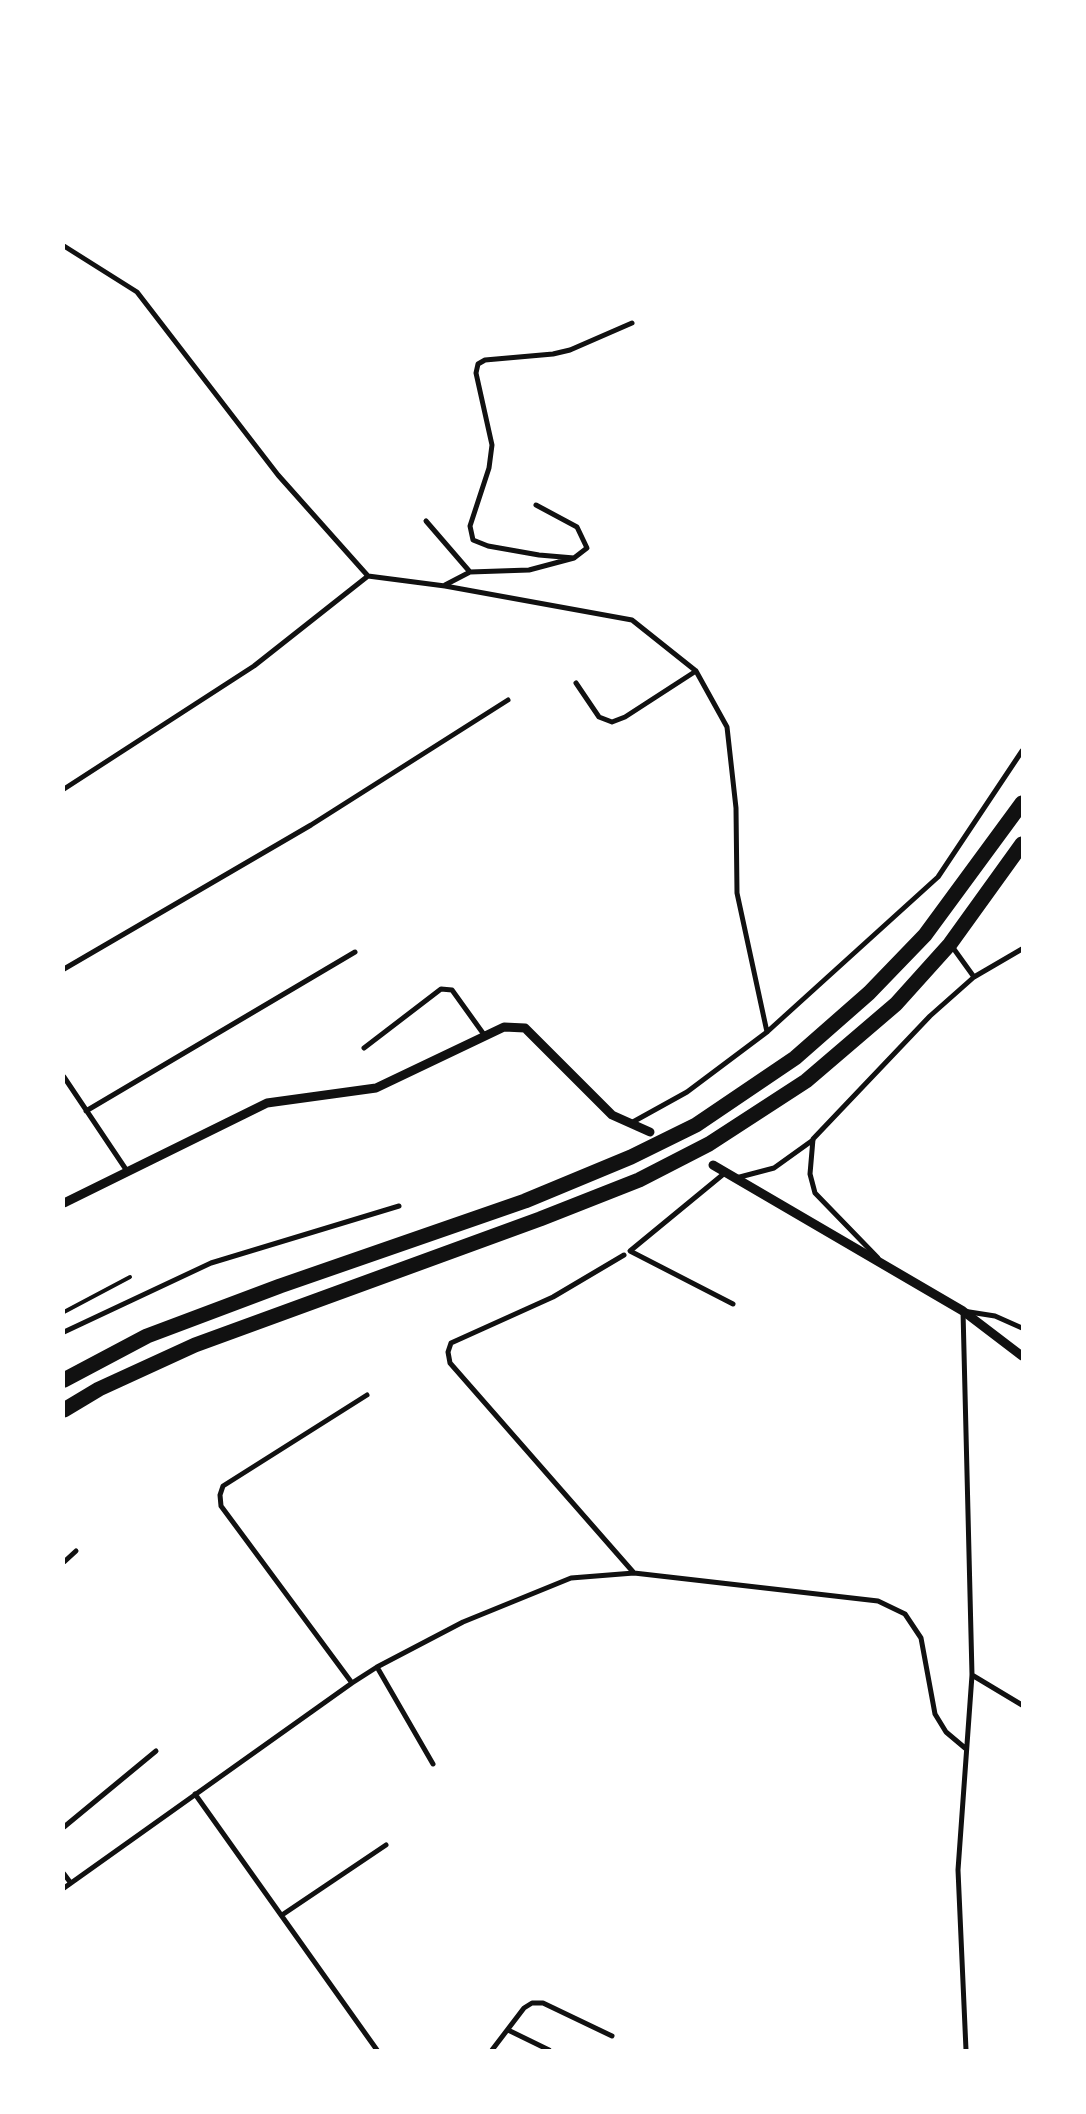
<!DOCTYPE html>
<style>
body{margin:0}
#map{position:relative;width:1086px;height:2114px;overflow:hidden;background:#fff;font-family:"Fira Sans",sans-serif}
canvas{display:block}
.frame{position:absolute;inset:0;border:65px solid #fff;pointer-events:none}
</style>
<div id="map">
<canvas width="1086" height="2114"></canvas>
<div class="frame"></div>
</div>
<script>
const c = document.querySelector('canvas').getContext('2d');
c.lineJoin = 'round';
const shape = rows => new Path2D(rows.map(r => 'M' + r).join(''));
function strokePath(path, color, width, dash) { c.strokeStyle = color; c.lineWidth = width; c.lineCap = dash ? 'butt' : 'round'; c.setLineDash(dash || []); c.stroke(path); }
const service = shape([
 [64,1312,130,1277]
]);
const minor = shape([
 [64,246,137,292,278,475,368,576,445,586,632,620,696,671,727,727,736,808,737,893,767,1032],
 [426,521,470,572],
 [574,558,539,555,488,546,473,540,470,526,489,468,492,445,476,373,478,364,485,360,553,354,570,350,632,323],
 [445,585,470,572,529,570,574,558,587,548,577,527,536,505],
 [576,683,599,717,612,722,625,717,696,671],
 [64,789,254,666,368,576],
 [951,945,974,977],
 [64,969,311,825,508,700],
 [364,1048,441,989,452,990,485,1036],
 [64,1077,127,1171],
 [86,1111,355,952],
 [631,1123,687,1092,767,1032,938,877,1022,751],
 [726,1172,630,1251,733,1304],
 [736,1178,774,1168,813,1140],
 [624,1255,553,1297,451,1343,448,1352,450,1363,634,1573],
 [878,1258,815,1193,810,1174,813,1139,930,1016,974,977,1022,949],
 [64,1332,211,1263,399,1206],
 [64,1562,76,1551],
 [377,1667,433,1764],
 [972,1675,1022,1705],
 [352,1683,221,1506,220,1495,223,1486,367,1395],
 [195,1794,377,2050],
 [64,1827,156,1751],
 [64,1874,70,1882],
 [64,1888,352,1683,377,1667,463,1622,571,1578,634,1573,878,1601,905,1614,921,1638,935,1714,946,1732,965,1748],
 [282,1915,386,1845],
 [508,2030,549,2050],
 [492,2050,524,2008,532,2003,543,2003,612,2036],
 [966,2050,958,1870,972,1675,963,1311,995,1316,1022,1328]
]);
const tertiary = shape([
 [713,1165,963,1311,1022,1356],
 [64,1203,267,1103,376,1088,504,1027,525,1028,612,1115,650,1132]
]);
const motorway = shape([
 [64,1380,147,1336,280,1286,525,1201,631,1157,696,1125,795,1058,869,993,925,935,1022,803],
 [64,1410,99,1389,195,1345,540,1219,639,1180,709,1144,806,1081,896,1004,950,944,1022,844]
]);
strokePath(service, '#111', 4);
strokePath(minor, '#111', 5);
strokePath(tertiary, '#111', 9);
strokePath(motorway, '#111', 15);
</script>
